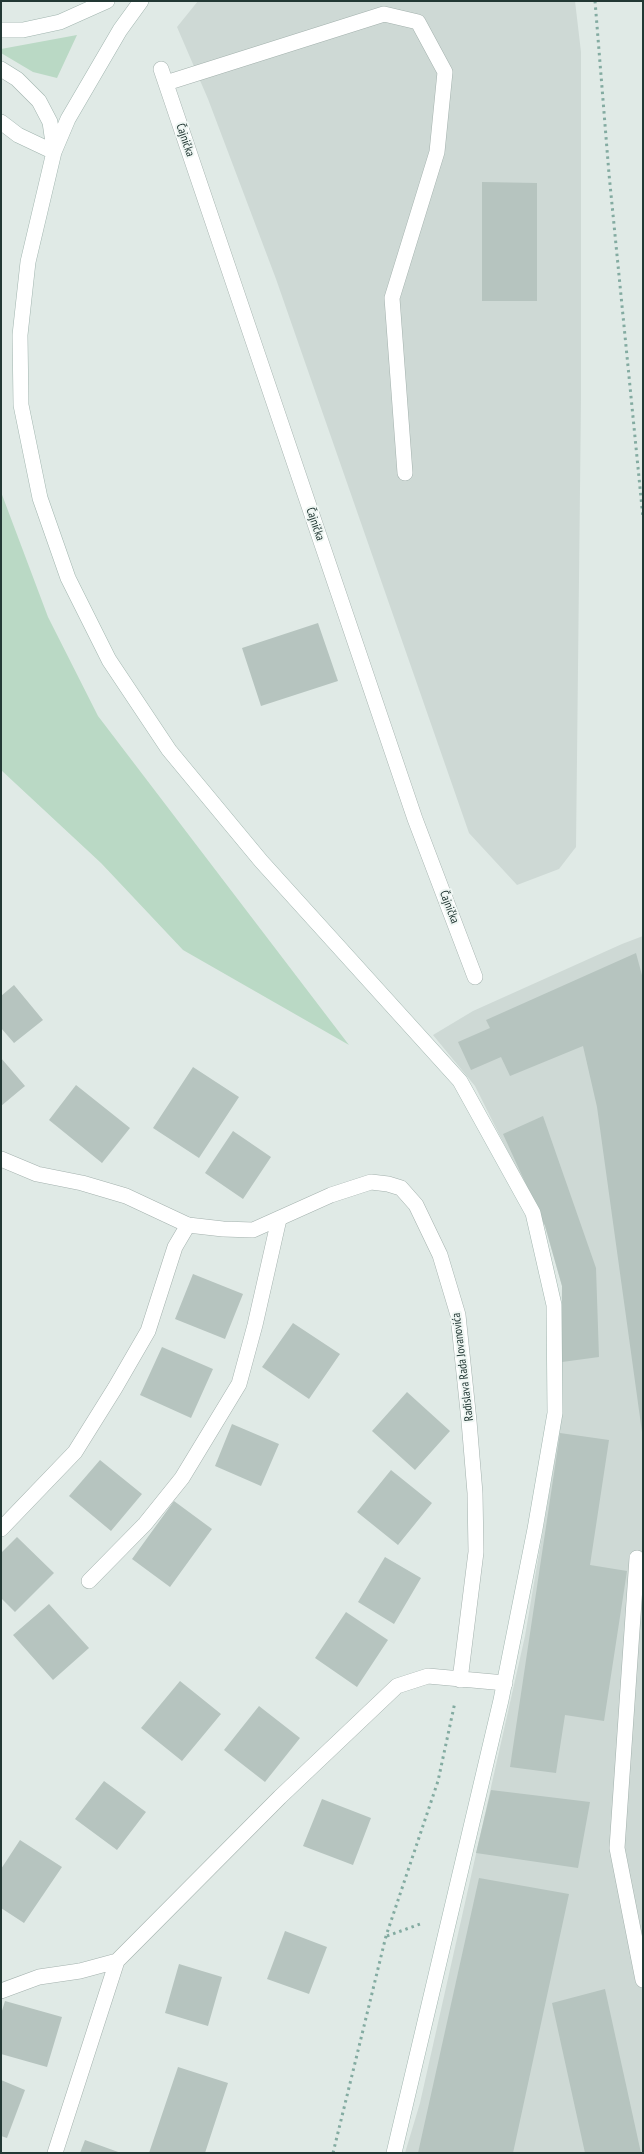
<!DOCTYPE html>
<meta charset="utf-8">
<style>
body{margin:0}
#map{position:relative;width:644px;height:2154px;overflow:hidden;background:#e0eae6;font-family:"PT Sans Narrow",sans-serif}
canvas{display:block}
.frame{position:absolute;inset:0;border:2px solid #223834;pointer-events:none}
</style>
<div id="map">
<canvas width="644" height="2154"></canvas>
<div class="frame"></div>
</div>
<script>
const c = document.querySelector('canvas').getContext('2d');
c.lineJoin = 'round';
function paint(path, color) { c.fillStyle = color; c.fill(path, 'evenodd'); }
const shape = rows => new Path2D(rows.map(r => 'M' + r).join(''));
function strokePath(path, color, width, dash) { c.strokeStyle = color; c.lineWidth = width; c.lineCap = dash ? 'butt' : 'round'; c.setLineDash(dash || []); c.stroke(path); }
function drawText(font, color, halo, rows, align = 'center') {
  c.font = font + ' "PT Sans Narrow",sans-serif'; c.lineWidth = 4; c.setLineDash([]); c.textBaseline = 'middle'; c.strokeStyle = halo; c.fillStyle = color; for (const [text, x, y, turn = 0] of rows) {
    c.save(); c.translate(x, y); c.rotate((+turn || 0) * Math.PI / 180); c.textAlign = isNaN(turn) ? turn : align; if (halo) c.strokeText(text, 0, 0); c.fillText(text, 0, 0); c.restore();
  }
}
const built = shape([
 [198,1,575,1,581,52,581,399,576,847,559,869,517,885,469,833,276,279,208,99,177,27],
 [643,936,643,2153,405,2153,420,2103,525,1636,559,1436,562,1286,545,1226,475,1086,433,1035,473,1011,622,944]
]);
const green = shape([
 [77,35,57,78,33,72,1,53,1,49],
 [1,492,48,617,98,716,349,1045,183,950,101,863,1,770]
]);
const building = shape([
 [482,182,537,183,537,301,482,301],
 [318,623,338,681,261,706,242,648],
 [636,953,643,979,642,1432,597,1107,583,1046,510,1076,501,1057,471,1070,458,1042,490,1028,486,1020],
 [14,985,43,1020,14,1043,1,1028,1,996],
 [1,1058,25,1086,1,1106],
 [193,1067,239,1097,199,1158,153,1128],
 [76,1085,130,1128,102,1163,49,1120],
 [543,1116,596,1268,599,1357,562,1362,562,1286,545,1226,503,1134],
 [233,1131,271,1157,243,1199,205,1173],
 [193,1274,243,1294,225,1339,175,1319],
 [293,1323,340,1354,309,1399,262,1367],
 [162,1347,213,1369,191,1418,140,1395],
 [407,1392,450,1431,415,1470,372,1431],
 [232,1424,279,1444,261,1486,215,1466],
 [560,1433,609,1440,590,1565,627,1571,604,1721,565,1715,556,1773,510,1767],
 [100,1460,142,1494,111,1531,69,1496],
 [391,1470,432,1503,398,1545,357,1512],
 [174,1501,212,1529,170,1587,132,1559],
 [17,1537,54,1573,15,1612,1,1598,1,1553],
 [385,1557,421,1578,394,1624,358,1602],
 [49,1604,89,1648,53,1680,13,1635],
 [346,1612,388,1640,357,1687,315,1658],
 [180,1681,221,1714,182,1761,141,1728],
 [259,1706,300,1738,265,1782,224,1750],
 [104,1781,146,1812,117,1850,75,1819],
 [491,1790,590,1802,578,1868,476,1853],
 [322,1799,371,1818,353,1865,303,1846],
 [20,1840,62,1867,24,1923,1,1908,1,1869],
 [479,1878,569,1894,513,2153,418,2153],
 [285,1931,327,1947,309,1994,267,1979],
 [179,1964,222,1977,208,2026,165,2013],
 [605,1989,641,2153,585,2153,552,2003],
 [5,2001,62,2017,47,2067,1,2054,1,2014],
 [178,2067,228,2083,205,2153,149,2153],
 [1,2080,25,2090,7,2138,1,2136],
 [85,2140,121,2153,80,2153]
]);
const path = shape([
 [595,1,609,174,643,518],
 [387,1936,423,1923],
 [333,2153,386,1936,438,1781,455,1702]
]);
const lane = shape([
 [161,69,415,819,475,977],
 [166,83,384,14,418,22,445,72,437,152,392,298,405,473],
 [1,1529,75,1452,115,1388,148,1331,175,1247,188,1225],
 [637,1558,617,1848,643,1980],
 [89,1581,145,1524,182,1478,239,1384,255,1325,279,1219]
]);
const street = shape([
 [1,1159,37,1174,82,1183,126,1196,188,1225,223,1229,253,1230,331,1195,371,1182,388,1184,401,1188,416,1205,440,1255,458,1315,469,1421,475,1493,476,1552,460,1680],
 [1,1991,39,1977,80,1971,117,1961],
 [55,2153,117,1961,280,1797,397,1686,428,1676,505,1683]
]);
const secondary = shape([
 [141,1,120,30,68,119,54,152,28,262,20,335,21,405,40,498,68,578,109,660,169,750,261,861,460,1081,533,1213,554,1305,555,1413,535,1529,501,1700,394,2153],
 [1,30,23,30,60,22,107,1],
 [1,69,17,79,39,101,50,122,54,150],
 [1,122,18,135,54,152]
]);
const streetNames = [
 ["Čajnička",185,140,71],
 ["Čajnička",315,524,71],
 ["Čajnička",449,907,69],
 ["Radislava Rada Jovanovića",463,1367,-97]
];
paint(built, '#ced9d5');
paint(green, '#bad9c5');
paint(building, '#b6c4bf');
strokePath(lane, '#a3b1ad', 16);
strokePath(street, '#a3b1ad', 16);
strokePath(secondary, '#a0b4ae', 16);
strokePath(path, '#83aba1', 3, [2.5, 4]);
strokePath(lane, '#fff', 15);
strokePath(street, '#fff', 15);
strokePath(secondary, '#fff', 15);
drawText('12px', '#223834', '#f0f7f4', streetNames);
</script>
